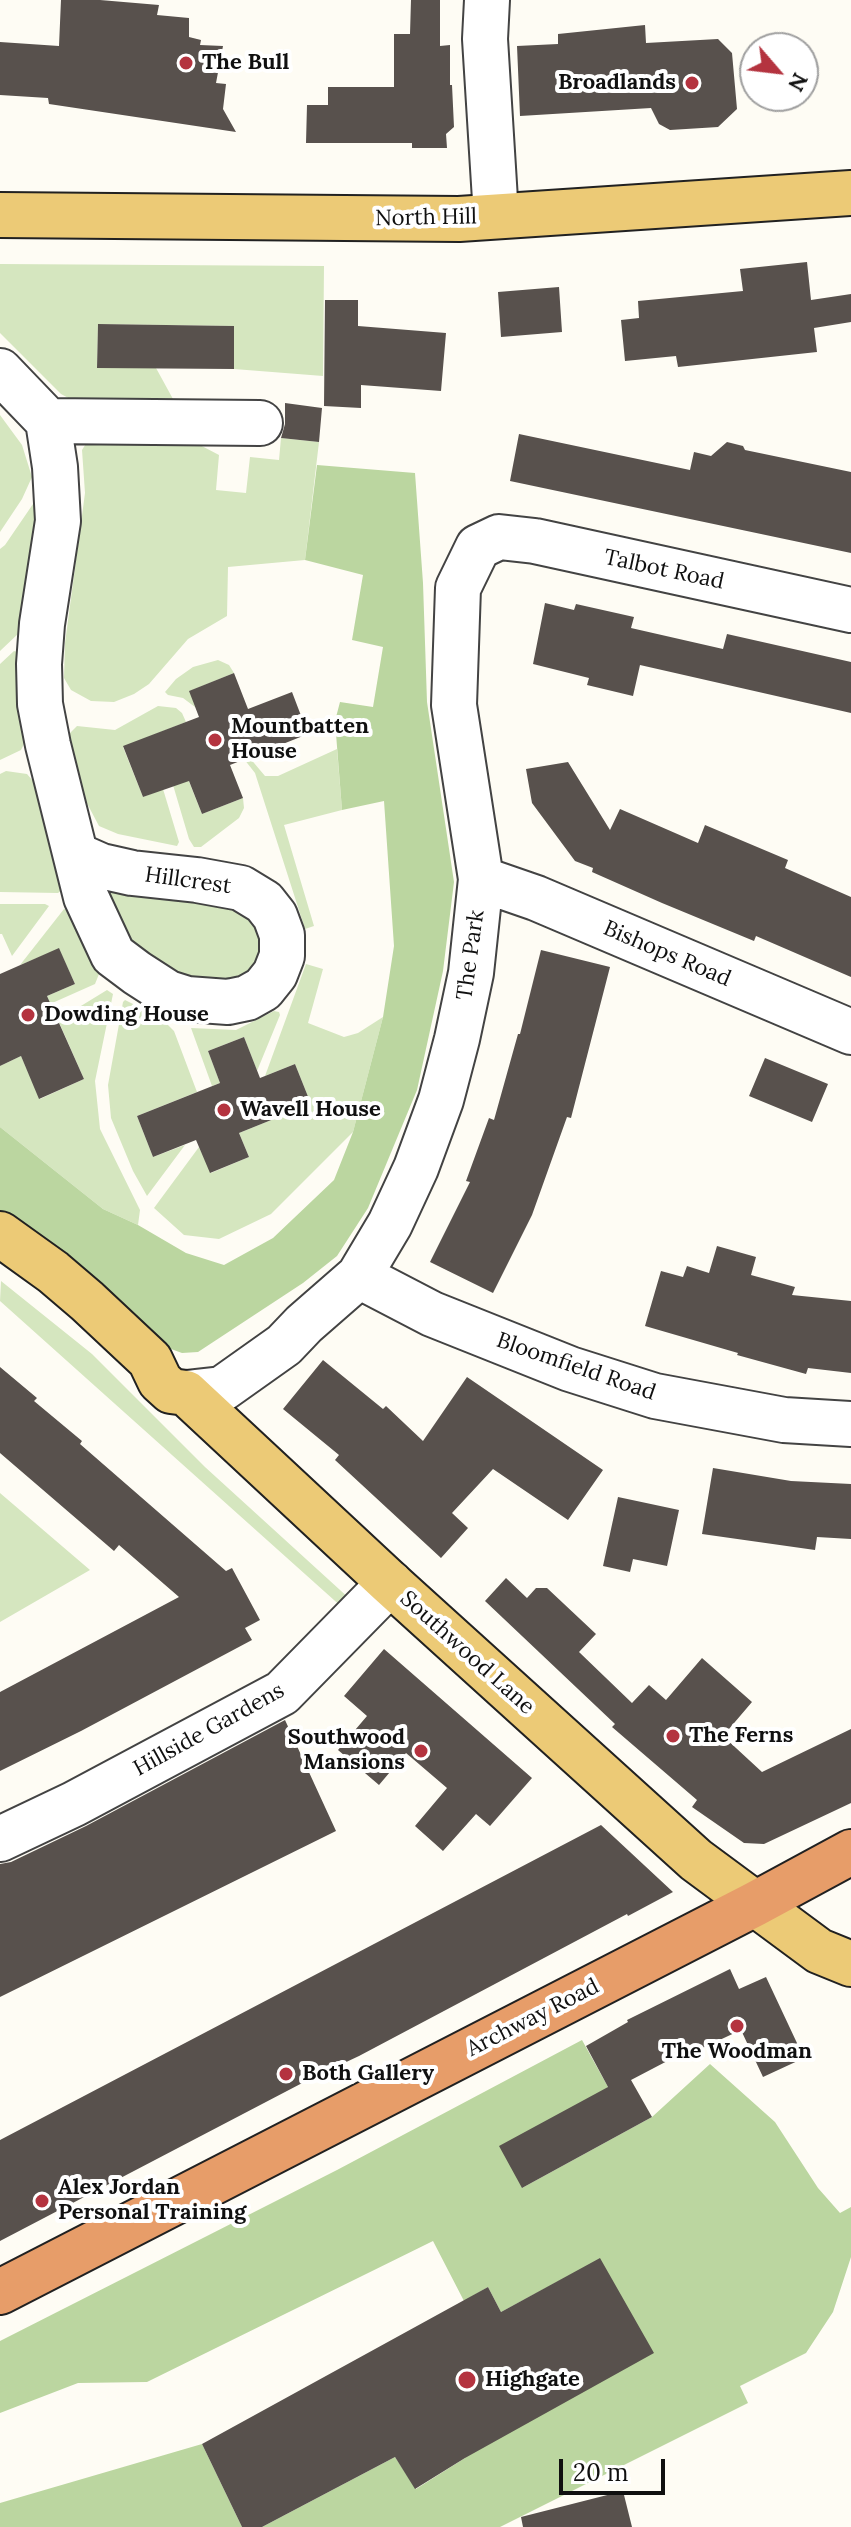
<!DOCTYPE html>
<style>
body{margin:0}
#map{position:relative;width:851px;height:2527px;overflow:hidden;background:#fefcf4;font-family:Lora,serif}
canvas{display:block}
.north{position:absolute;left:739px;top:32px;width:80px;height:80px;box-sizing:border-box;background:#fff;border:2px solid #9f9f9f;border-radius:50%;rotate:118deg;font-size:22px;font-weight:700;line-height:32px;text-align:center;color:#101010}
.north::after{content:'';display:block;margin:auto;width:28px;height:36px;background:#b4333f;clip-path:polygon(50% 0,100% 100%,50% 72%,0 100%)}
.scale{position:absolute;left:559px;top:2459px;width:106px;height:36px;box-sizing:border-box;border:4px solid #101010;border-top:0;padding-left:10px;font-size:24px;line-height:28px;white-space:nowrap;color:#101010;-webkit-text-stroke:6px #fff;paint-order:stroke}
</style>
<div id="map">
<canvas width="851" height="2527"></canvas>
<div class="north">N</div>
<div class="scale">20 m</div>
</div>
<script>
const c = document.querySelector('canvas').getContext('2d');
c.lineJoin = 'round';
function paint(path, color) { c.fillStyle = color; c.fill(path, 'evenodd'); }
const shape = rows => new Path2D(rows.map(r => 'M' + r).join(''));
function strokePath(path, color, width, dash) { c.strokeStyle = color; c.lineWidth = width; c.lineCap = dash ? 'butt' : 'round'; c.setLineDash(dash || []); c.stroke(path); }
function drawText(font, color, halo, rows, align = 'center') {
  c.font = font + ' Lora,serif'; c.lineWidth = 8; c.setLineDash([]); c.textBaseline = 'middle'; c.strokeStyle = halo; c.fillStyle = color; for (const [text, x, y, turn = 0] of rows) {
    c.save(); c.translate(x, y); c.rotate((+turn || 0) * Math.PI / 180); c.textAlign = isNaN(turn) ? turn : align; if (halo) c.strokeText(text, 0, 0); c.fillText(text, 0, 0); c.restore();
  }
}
const green = shape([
 [0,264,324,266,323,376,234,369,234,326,98,324,97,368,156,368,173,399,72,400,61,394,0,333],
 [0,415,22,445,32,477,22,499,0,532],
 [281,438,319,442,305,560,228,567,227,616,188,639,149,684,134,694,114,702,91,701,71,690,64,678,65,643,85,493,82,450,87,442,198,444,219,455,216,490,246,493,250,457,279,460],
 [33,504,37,505,39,509,19,633,0,651,0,549,5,545],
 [14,651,18,652,16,690,25,742,21,750,0,760,0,664],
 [218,660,229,665,234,673,190,691,195,707,183,698,168,695,165,692,176,679,193,667],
 [158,706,176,708,182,713,186,722,123,747,143,797,163,789,179,842,177,846,118,834,99,826,81,792,68,743,69,734,77,726,115,730],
 [337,749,342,810,284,825,314,926,305,929,255,773,244,759,249,757,265,776,278,776],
 [6,771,27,774,33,781,61,881,62,890,58,893,0,892,0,774],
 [188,779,202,814,243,798,244,808,239,818,201,847,194,847,189,839,173,785],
 [111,884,239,898,267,933,251,980,198,987,135,956,98,901],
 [0,904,45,904,49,906,12,956,2,934,0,934],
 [64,909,68,910,88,957,99,974,95,984,50,1004,47,996,75,984,59,949,20,965],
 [306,964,323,969,308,1023,344,1037,358,1033,383,1017,353,1132,271,1214,219,1239,184,1235,154,1208,199,1147,211,1173,249,1157,239,1133,311,1104,295,1064,265,1076],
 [107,990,113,994,95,1081,100,1129,140,1210,138,1225,103,1209,0,1127,0,1066,21,1056,40,1099,84,1079,58,1020],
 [125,1000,161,1018,174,1031,197,1092,137,1116,153,1157,185,1145,147,1196,133,1171,111,1118,108,1085,123,1002],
 [274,1011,279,1012,280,1015,257,1071,244,1037,208,1051,220,1083,212,1086,191,1028,236,1030],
 [1,1281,92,1354,205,1467,351,1600,344,1609,0,1301],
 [0,1493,90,1570,0,1622]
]);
const forest = shape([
 [317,465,415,473,423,583,427,702,454,882,443,971,417,1090,368,1208,337,1256,303,1283,198,1352,182,1353,160,1345,0,1220,0,1127,103,1209,138,1225,186,1253,224,1265,273,1238,334,1180,353,1132,383,1017,394,946,384,801,342,810,335,721,340,702,373,707,383,647,352,640,363,575,305,560],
 [582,2040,608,2087,522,2188,652,2117,710,2064,775,2122,818,2188,840,2213,851,2207,851,2257,833,2312,806,2353,740,2386,748,2403,500,2527,262,2527,395,2457,416,2489,465,2458,600,2259,501,2312,488,2287,464,2301,433,2241,147,2382,78,2383,0,2413,0,2341,337,2170],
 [202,2444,242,2527,0,2527,0,2503]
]);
const building = shape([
 [61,0,100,0,159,5,157,15,189,18,189,37,201,40,200,45,223,46,216,83,226,84,223,109,236,132,49,104,48,98,0,95,0,42,59,46],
 [411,0,440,0,440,46,450,45,450,85,452,85,454,127,446,134,447,148,412,148,412,143,306,143,307,105,328,105,328,87,394,87,394,34,410,34],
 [645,25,646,43,718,39,732,53,737,109,718,127,670,130,659,124,651,108,520,116,517,46,558,44,558,34],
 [807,262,811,300,851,294,851,322,814,328,817,352,678,367,676,356,625,361,621,320,639,318,638,301,743,291,740,269],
 [559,287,562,332,501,337,498,292],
 [325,300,358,300,358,326,446,333,441,391,361,385,361,408,324,406],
 [98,324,234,326,234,369,97,368],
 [285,403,322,408,319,442,281,438,285,424],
 [519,434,690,470,694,452,711,456,727,442,743,446,745,450,851,472,851,553,510,481],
 [545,603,574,610,576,604,634,617,631,628,723,649,727,634,851,662,851,713,640,665,633,696,587,685,589,678,533,664],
 [234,673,248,709,292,692,308,734,230,765,243,798,202,814,189,781,143,797,123,746,199,717,189,691],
 [568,762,610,830,620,809,698,843,705,825,788,860,785,868,851,897,851,977,756,936,754,941,662,903,592,872,593,868,575,861,532,803,526,769],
 [59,948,75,984,47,996,84,1079,39,1099,21,1056,0,1066,0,974],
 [541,950,610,967,571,1118,567,1117,532,1215,493,1293,430,1262,470,1182,466,1181,489,1118,494,1120,518,1034,520,1034],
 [244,1037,260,1078,295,1064,311,1104,239,1133,249,1157,210,1173,196,1140,153,1157,137,1116,220,1083,208,1051],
 [765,1058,828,1084,812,1122,749,1096],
 [717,1246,756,1257,751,1275,795,1287,792,1295,851,1301,851,1373,808,1368,806,1374,737,1355,738,1353,645,1326,661,1271,683,1277,687,1266,709,1273],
 [323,1360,383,1409,386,1406,423,1441,467,1377,603,1470,568,1520,493,1469,452,1513,468,1528,441,1558,335,1460,339,1455,283,1409],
 [0,1367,37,1398,34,1401,82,1441,80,1444,226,1571,232,1568,260,1620,245,1628,252,1640,81,1731,0,1771,0,1692,179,1597,119,1545,114,1551,0,1453],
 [713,1468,791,1481,851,1484,851,1539,817,1537,815,1550,702,1534],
 [618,1497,679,1510,667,1566,633,1559,630,1572,603,1566],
 [506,1578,527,1598,536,1588,547,1588,596,1634,579,1652,632,1703,649,1685,666,1700,702,1658,752,1702,723,1736,762,1772,851,1729,851,1803,764,1844,744,1843,692,1807,697,1800,612,1727,615,1724,485,1601],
 [384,1649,532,1778,490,1826,476,1814,443,1851,415,1826,447,1788,406,1753,379,1785,338,1750,367,1716,344,1696],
 [285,1720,336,1831,0,1997,0,1864,11,1862,86,1826],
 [601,1825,673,1892,628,1916,627,1914,359,2056,308,2080,0,2241,0,2140],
 [730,1969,739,1989,766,1977,804,2058,763,2077,741,2030,696,2051,694,2047,631,2080,652,2117,522,2188,499,2146,608,2087,586,2046,628,2022,627,2020],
 [600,2258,654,2353,465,2458,415,2489,395,2457,262,2527,242,2527,202,2444,488,2287,501,2312],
 [623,2491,632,2527,523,2527,521,2517]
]);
const minor = shape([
 [487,0,485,39,496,216],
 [0,371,48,421,55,467,58,521,42,624,39,664,40,704,48,745,86,897,113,955,137,973,168,993,187,999,228,1002,247,998,263,989,275,974,282,956,282,935,275,916,264,902,241,888,197,880,132,873,101,866,76,855],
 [48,421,260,423],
 [481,879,536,898,851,1032],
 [359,1276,432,1314,570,1369,655,1396,784,1420,851,1424],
 [186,1393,222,1389,284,1345,304,1324,359,1276,390,1224,416,1168,441,1100,457,1039,471,973,481,879,454,705,458,588,478,547,499,537,535,541,851,610],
 [0,1839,74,1804,282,1693,390,1583]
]);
const major = shape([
 [0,215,459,219,851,193],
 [0,1234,53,1272,87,1301,150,1360,160,1381,171,1391,186,1393,390,1583,696,1860,819,1951,851,1964]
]);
const highway = shape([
 [0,2292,755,1904,851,1852]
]);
const markers = [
 [186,63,8,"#b4333f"],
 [692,83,8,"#b4333f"],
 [215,740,8,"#b4333f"],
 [28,1015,8,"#b4333f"],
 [224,1110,8,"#b4333f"],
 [673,1736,8,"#b4333f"],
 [421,1751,8,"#b4333f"],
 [737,2026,8,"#b4333f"],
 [286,2074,8,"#b4333f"],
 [42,2201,8,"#b4333f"],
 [467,2380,10,"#b4333f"]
];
const poiNames = [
 ["The Bull",202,63],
 ["Broadlands",676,83,"right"],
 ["Mountbatten",231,727],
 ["House",231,752],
 ["Dowding House",44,1015],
 ["Wavell House",240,1110],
 ["The Ferns",689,1736],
 ["Southwood",405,1738,"right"],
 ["Mansions",405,1763,"right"],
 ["The Woodman",737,2052,"center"],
 ["Both Gallery",302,2074],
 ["Alex Jordan",58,2188],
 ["Personal Training",58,2213],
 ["Highgate",485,2380]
];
const streetNames = [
 ["North Hill",426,218,-1],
 ["Talbot Road",664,570,12],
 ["Hillcrest",188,881,8],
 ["Bishops Road",667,954,23],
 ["The Park",471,955,-82],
 ["Bloomfield Road",576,1367,19],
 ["Southwood Lane",467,1653,42],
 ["Hillside Gardens",209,1730,-29],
 ["Archway Road",533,2018,-27]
];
paint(green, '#d5e6bf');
paint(forest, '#bbd6a0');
paint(building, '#58514d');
strokePath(minor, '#434343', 48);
strokePath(major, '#212121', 48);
strokePath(highway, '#212121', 48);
strokePath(minor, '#fff', 44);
strokePath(major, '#ecca76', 44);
strokePath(highway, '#e79d69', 44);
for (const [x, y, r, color] of markers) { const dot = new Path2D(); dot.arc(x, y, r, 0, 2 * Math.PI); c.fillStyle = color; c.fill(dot); strokePath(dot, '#fff', 3); }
drawText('bold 22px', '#101010', '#fff', poiNames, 'left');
drawText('22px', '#101010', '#fff', streetNames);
</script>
